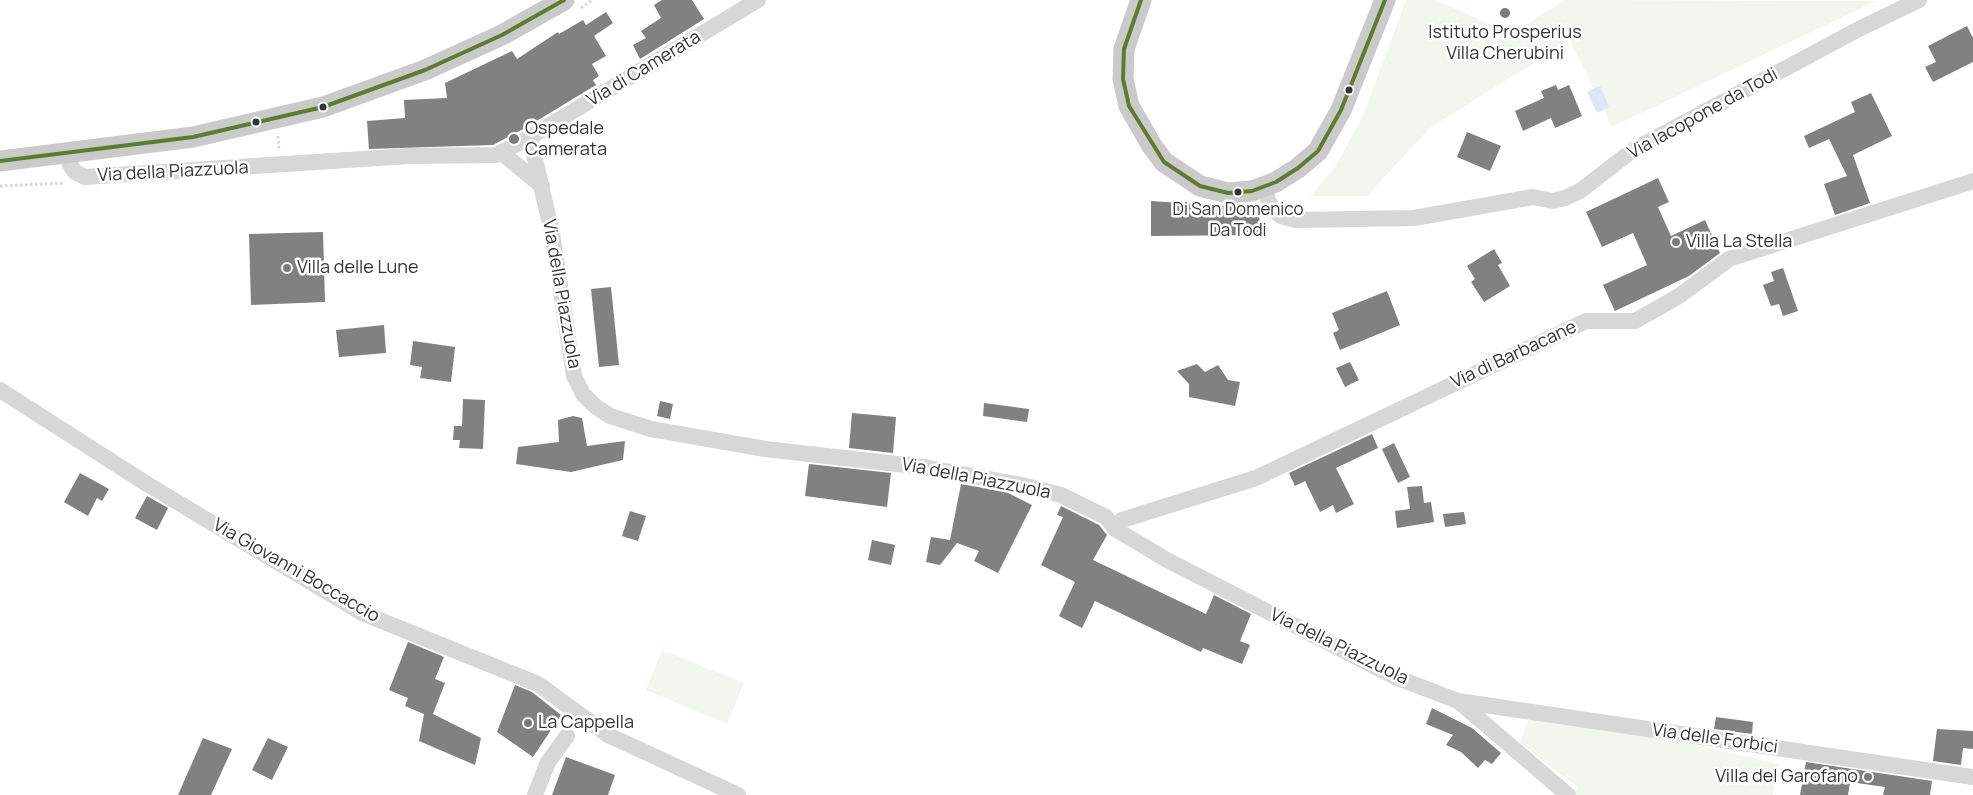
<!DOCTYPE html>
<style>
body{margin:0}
canvas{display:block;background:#fff}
</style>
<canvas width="1973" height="795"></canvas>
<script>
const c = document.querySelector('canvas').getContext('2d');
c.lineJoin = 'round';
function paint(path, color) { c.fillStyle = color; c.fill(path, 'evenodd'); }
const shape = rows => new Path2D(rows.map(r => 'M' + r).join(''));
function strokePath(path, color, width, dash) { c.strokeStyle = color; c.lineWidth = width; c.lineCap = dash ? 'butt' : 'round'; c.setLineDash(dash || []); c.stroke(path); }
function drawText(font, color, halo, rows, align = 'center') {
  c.font = font + ' Manrope,sans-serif'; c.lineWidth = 5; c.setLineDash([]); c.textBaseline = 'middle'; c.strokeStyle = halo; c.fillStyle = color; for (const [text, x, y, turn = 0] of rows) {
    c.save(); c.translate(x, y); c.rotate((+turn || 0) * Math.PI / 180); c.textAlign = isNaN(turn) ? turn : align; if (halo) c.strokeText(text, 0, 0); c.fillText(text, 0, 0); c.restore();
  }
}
const green = shape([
 [1406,0,1434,0,1512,33,1565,0,1876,1,1612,127,1570,40,1430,128,1367,196,1310,196,1333,170,1363,116],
 [662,650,744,683,727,724,646,690],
 [1533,707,1778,764,1773,795,1572,795,1579,788,1520,743]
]);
const water = shape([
 [1600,86,1609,107,1597,113,1587,92]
]);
const building = shape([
 [662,0,692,0,704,19,640,59,633,45,646,38,641,31,661,18,654,5],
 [606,12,613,23,594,36,606,56,592,64,599,76,593,80,596,85,525,128,493,145,369,149,367,121,405,118,404,100,447,98,445,83,512,51,517,59,558,32,559,34,583,20,586,25],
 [1967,26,1973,38,1973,62,1933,82,1925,67,1936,62,1928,46],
 [1556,85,1558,90,1569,85,1582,116,1555,128,1551,118,1523,131,1515,111,1544,98,1541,91],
 [1871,93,1892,136,1853,155,1870,203,1835,215,1824,184,1847,176,1829,139,1809,148,1804,136,1855,112,1851,102],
 [1467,132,1501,146,1490,171,1457,157],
 [1658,178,1669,202,1658,207,1671,236,1705,220,1720,253,1689,276,1615,311,1603,285,1647,265,1633,233,1602,247,1586,212],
 [1151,201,1238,207,1259,205,1260,235,1151,236],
 [323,232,325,302,251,305,249,234],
 [1494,249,1502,263,1498,265,1510,286,1484,302,1471,282,1475,279,1467,266],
 [1783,268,1798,311,1783,316,1779,304,1771,306,1763,285,1774,281,1771,272],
 [611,287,619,365,599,367,591,289],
 [1387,291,1400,325,1340,350,1333,333,1339,330,1332,313],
 [384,325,386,353,339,357,336,330],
 [413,341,455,347,451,382,420,378,422,367,410,365],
 [1350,362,1359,380,1345,387,1336,368],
 [1197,364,1205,372,1218,365,1228,380,1240,382,1235,406,1189,397,1189,384,1177,371],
 [463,399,485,400,483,449,459,448,460,440,453,440,454,426,462,426],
 [660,401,673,404,670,419,657,416],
 [984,403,1029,409,1027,422,983,416],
 [852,413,896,417,893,453,849,448],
 [573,416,582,418,587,446,625,441,623,460,571,472,516,464,518,447,559,442,558,420],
 [1372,434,1378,448,1336,468,1354,504,1336,513,1333,505,1320,512,1305,481,1295,486,1289,473],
 [1394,443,1410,477,1398,483,1382,449],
 [809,464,891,473,887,507,805,496],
 [80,473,109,489,102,501,97,498,88,516,64,502],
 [961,484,1006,492,1032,505,998,573,974,561,979,551,957,543,940,565,926,562,931,537,950,540],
 [1422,486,1424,503,1431,502,1434,522,1397,528,1395,511,1410,509,1407,487],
 [147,496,168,508,157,530,135,518],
 [1061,506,1099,525,1107,535,1093,560,1206,614,1214,595,1251,614,1240,641,1250,645,1242,664,1203,648,1201,652,1095,601,1082,628,1059,616,1075,582,1041,565,1063,517,1057,515],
 [630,511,646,516,638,541,622,536],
 [1464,512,1466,524,1445,527,1443,514],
 [872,540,895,545,891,565,868,560],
 [408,642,444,657,435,679,445,683,433,714,481,738,475,765,419,741,424,714,405,706,408,698,389,690],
 [515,685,532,692,561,715,533,757,497,732],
 [1432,708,1472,728,1501,753,1492,764,1485,760,1478,768,1461,752,1446,745,1453,735,1426,724],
 [1716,717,1753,722,1752,734,1714,729],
 [1937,729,1973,731,1973,749,1963,748,1961,765,1933,761],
 [203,738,232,749,211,795,178,795],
 [268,738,288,747,272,780,252,770],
 [566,757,615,775,608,795,552,795],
 [1806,762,1932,781,1930,795,1883,795,1885,787,1850,782,1848,795,1800,795]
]);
const path = shape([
 [581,8,592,0],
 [278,136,279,150],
 [0,186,64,183]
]);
const minor = shape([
 [530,137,552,233,574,376,583,394,595,406,610,416,651,429,765,449,924,467,1022,485,1061,495,1106,517,1115,529,1167,560,1395,677,1458,701,1568,795],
 [67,152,70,165,75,172,85,177,409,156,496,155,530,137,758,0],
 [502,153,542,186],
 [1263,187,1272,209,1281,216,1295,220,1414,218,1533,197,1553,201,1565,198,1580,191,1633,150,1859,29,1919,0],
 [0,390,147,484,362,613,538,684,608,735,738,795],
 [1115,529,1122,520,1256,478,1586,321,1635,321,1679,296,1729,259,1973,181],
 [1458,701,1973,777],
 [535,795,548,762,567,736]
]);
const major = shape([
 [1141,0,1124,49,1123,79,1129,106,1152,146,1164,162,1200,186,1228,193,1252,191,1276,182,1298,168,1318,151,1341,110,1385,0],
 [0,161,193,137,323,107,425,70,502,35,564,0]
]);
const bus1 = shape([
 [1141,0,1124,49,1123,79,1129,106,1164,162,1200,186,1228,193,1252,191,1276,182,1298,168,1318,151,1341,110,1385,0],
 [0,161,193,137,323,107,425,70,502,35,564,0]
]);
const markers = [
 [1505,13,6,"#7a7a7a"],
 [1349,90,4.5,"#333"],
 [323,107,4.5,"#333"],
 [256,122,4.5,"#333"],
 [514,139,6,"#7a7a7a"],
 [1238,192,4.5,"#333"],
 [1676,242,5,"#7a7a7a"],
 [287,268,5,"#7a7a7a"],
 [528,723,5,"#7a7a7a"],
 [1868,777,5,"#7a7a7a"]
];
const busNames = [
 ["Di San Domenico",1238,210],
 ["Da Todi",1238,231]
];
const poiNames = [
 ["Istituto Prosperius",1505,33,"center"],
 ["Villa Cherubini",1505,54,"center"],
 ["Ospedale",525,129],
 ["Camerata",525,150],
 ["Villa La Stella",1686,242],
 ["Villa delle Lune",297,268],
 ["La Cappella",538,723],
 ["Villa del Garofano",1858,777,"right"]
];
const streetNames = [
 ["Via di Camerata",644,69,-31],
 ["Via Iacopone da Todi",1703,114,-29],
 ["Via della Piazzuola",173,172,-3],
 ["Via della Piazzuola",561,294,80],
 ["Via di Barbacane",1514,355,-25],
 ["Via della Piazzuola",976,479,11],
 ["Via Giovanni Boccaccio",296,571,30],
 ["Via della Piazzuola",1339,647,26],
 ["Via delle Forbici",1715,739,8]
];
paint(green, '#f1f7ee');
paint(water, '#dce6f4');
paint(building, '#818181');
strokePath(path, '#d7d7d7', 3, [2.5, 2.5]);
strokePath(minor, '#d7d7d7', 16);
strokePath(major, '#cacaca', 21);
strokePath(bus1, '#607b31', 4);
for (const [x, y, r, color] of markers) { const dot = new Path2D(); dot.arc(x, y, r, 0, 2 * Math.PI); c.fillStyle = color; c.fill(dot); strokePath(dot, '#fff', 2); }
drawText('17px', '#333', '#fff', busNames);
drawText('18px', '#333', '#fff', poiNames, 'left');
drawText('18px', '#333', '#fff', streetNames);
</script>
